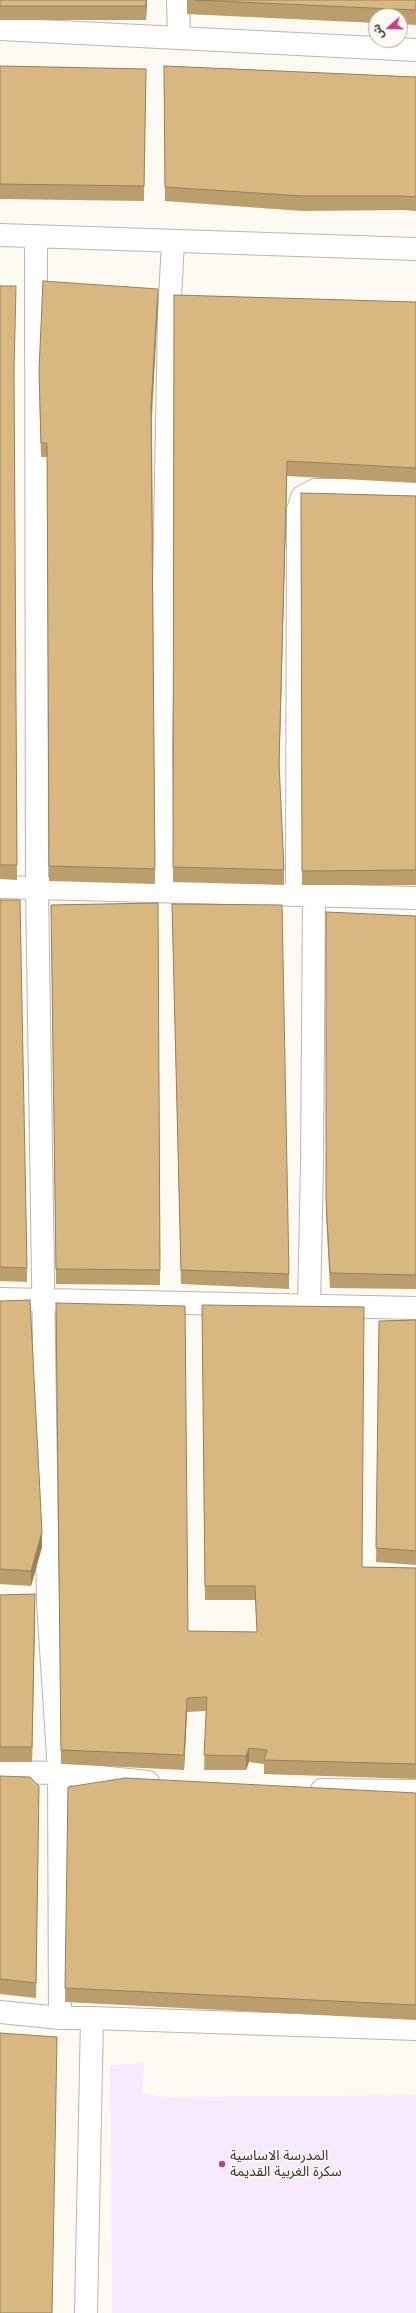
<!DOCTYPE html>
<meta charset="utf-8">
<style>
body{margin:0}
#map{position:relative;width:416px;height:2313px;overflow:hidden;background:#fdf9f3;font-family:"PT Sans","Noto Sans Arabic",sans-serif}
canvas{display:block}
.north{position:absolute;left:368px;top:8px;width:40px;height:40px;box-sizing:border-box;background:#fdf9f3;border:1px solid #adaba6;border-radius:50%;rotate:250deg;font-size:11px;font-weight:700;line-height:16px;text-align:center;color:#363532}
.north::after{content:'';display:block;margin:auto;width:14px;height:18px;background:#c54083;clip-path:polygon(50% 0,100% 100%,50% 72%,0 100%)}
</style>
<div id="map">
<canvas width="416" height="2313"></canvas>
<div class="north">ش</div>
</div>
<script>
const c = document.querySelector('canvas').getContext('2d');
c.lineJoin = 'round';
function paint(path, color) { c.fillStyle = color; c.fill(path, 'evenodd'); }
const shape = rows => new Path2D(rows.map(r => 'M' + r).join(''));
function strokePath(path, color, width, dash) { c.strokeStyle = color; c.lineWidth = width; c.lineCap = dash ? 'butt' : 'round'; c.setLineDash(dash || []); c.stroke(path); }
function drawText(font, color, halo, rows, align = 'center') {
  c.font = font + ' "PT Sans","Noto Sans Arabic",sans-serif'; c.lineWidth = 3; c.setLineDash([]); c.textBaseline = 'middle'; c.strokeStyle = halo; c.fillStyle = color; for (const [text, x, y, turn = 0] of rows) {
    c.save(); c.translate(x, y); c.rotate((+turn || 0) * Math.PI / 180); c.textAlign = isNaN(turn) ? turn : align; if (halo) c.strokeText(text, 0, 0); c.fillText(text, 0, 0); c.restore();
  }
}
const education = shape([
 [144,2063,142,2092,164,2097,416,2095,416,2313,112,2313,110,2065]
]);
const minor = shape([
 [178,0,179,38],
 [0,29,416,50],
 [0,235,416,249],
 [36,236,37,888,48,1602,59,1773,60,2018],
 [0,887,416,898],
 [163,891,161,748,169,316,173,242],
 [297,895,298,510,302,497,315,490,416,490],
 [0,1299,416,1308],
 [309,1306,312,1163,314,896],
 [0,1772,59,1773,148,1782],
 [322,1790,416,1791],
 [0,2012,60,2018,92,2018,416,2029],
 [86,2313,92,2018]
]);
const wall = shape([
 [0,0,147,0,146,20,0,20],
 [187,0,416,0,416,25,400,24,400,16,376,16,376,23,187,14],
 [0,66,146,69,144,201,0,199],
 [164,66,416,77,416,211,403,210,302,211,165,201],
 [0,286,14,381,17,880,0,879],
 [174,295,416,302,416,483,287,476,279,769,284,870,284,885,173,882],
 [158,303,152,418,155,884,49,881,47,457,41,457,39,385],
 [301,493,416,496,416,885,302,885],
 [0,900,27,1268,27,1282,0,1281],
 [158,903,160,1285,56,1284,51,905],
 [172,904,289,1274,289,1289,181,1284],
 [326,912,416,916,416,1289,330,1288,326,1214],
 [0,1301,42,1547,31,1586,0,1584],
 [56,1303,188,1631,257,1632,255,1600,205,1600,202,1305,362,1567,416,1568,416,1779,264,1774,264,1764,249,1762,246,1770,204,1770,206,1711,187,1712,184,1770,61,1764],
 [416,1320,416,1565,376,1562,379,1321],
 [0,1595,35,1609,32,1762,0,1762],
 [0,1776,39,1786,36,1998,0,1994],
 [68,1787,416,1793,416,2020,65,2002]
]);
const shadedWall = shape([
 [146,0,147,0,146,20],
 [158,289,158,303,151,420,151,406],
 [287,461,287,476,279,778,279,763],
 [42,1532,42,1547,31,1586,31,1571],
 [35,1594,35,1609,32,1762,32,1747],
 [187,1698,187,1712,184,1770,184,1755],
 [249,1748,249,1762,246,1770,246,1756]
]);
const building = shape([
 [0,0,146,0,146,6,0,6,0,0],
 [195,0,416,0,416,10,195,0],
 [0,66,146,69,144,186,0,184,0,66],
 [164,66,416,77,416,197,403,196,302,196,165,187,164,66],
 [43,281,158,289,151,406,155,869,49,866,47,443,41,443,39,370,43,281],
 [0,286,16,286,14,370,17,865,0,865,0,286],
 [174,295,416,302,416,468,287,461,279,763,284,870,173,867,174,295],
 [301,493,416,496,416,870,302,871,301,493],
 [0,900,20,900,27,1268,0,1267,0,900],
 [158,903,160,1270,56,1269,51,905,158,903],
 [172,904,282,905,289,1274,181,1270,172,904],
 [326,912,416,916,416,1275,330,1273,326,1199,326,912],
 [30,1300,42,1532,31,1571,0,1569,0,1301,30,1300],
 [56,1303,185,1306,188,1631,257,1632,255,1586,205,1586,202,1305,364,1307,362,1567,416,1568,416,1764,264,1760,267,1750,249,1748,246,1756,204,1755,207,1697,187,1698,184,1755,61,1750,56,1303],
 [416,1320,416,1551,376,1548,379,1321,416,1320],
 [35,1594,32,1747,0,1747,0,1595,35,1594],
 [0,1776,30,1777,39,1786,36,1983,0,1979,0,1776],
 [125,1778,416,1793,416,2005,65,1988,68,1787,125,1778],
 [0,2033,57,2037,52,2313,0,2313,0,2033]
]);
const markers = [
 [222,2164,4,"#c54083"]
];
const poiNames = [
 ["المدرسة الاساسية",230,2156],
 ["سكرة الغربية القديمة",230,2172]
];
paint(education, '#f8eafe');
strokePath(minor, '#bab6b0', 24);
strokePath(minor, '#fff', 22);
paint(wall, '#ba9e6e');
paint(shadedWall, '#97815a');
paint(building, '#d8b880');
strokePath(building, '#97815a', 1);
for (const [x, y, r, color] of markers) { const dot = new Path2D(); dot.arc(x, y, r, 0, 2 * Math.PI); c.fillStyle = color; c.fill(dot); strokePath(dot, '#fdf9f3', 1.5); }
drawText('14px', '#363532', '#fdf9f3', poiNames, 'left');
</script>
